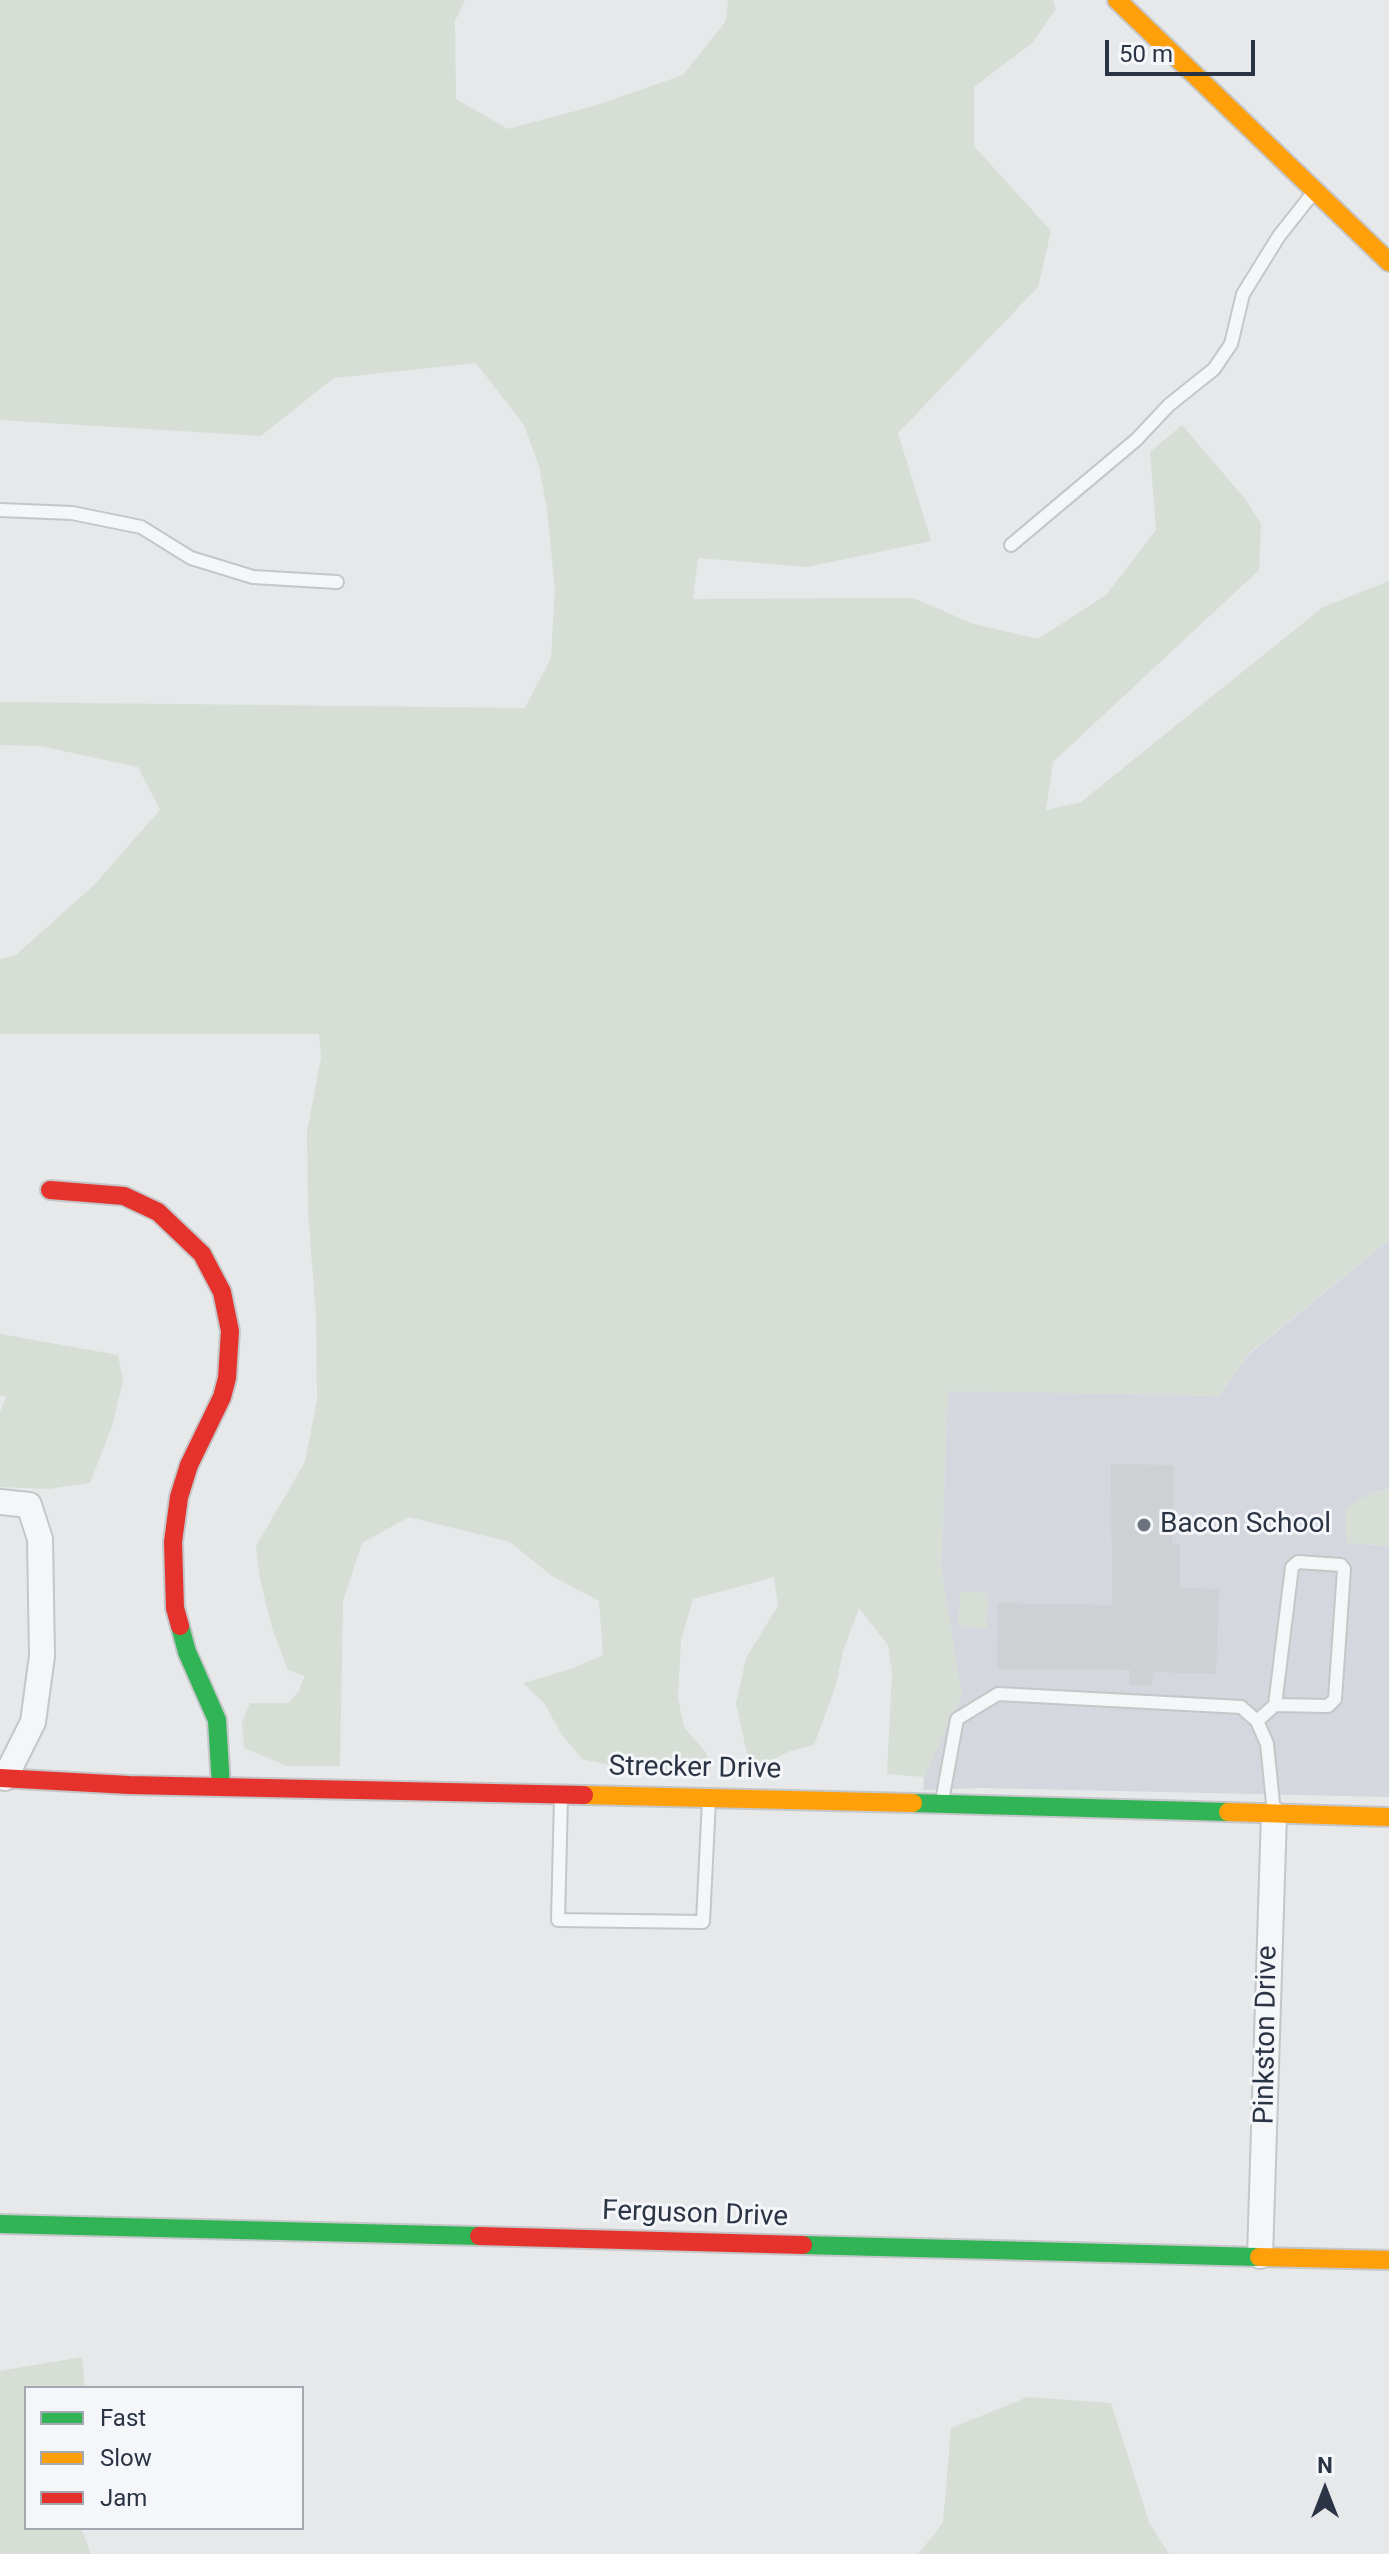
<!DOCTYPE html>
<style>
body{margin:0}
#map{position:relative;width:1389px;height:2554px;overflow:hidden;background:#e6e8ea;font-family:Roboto,sans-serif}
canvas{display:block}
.legend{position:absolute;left:24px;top:2386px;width:280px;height:144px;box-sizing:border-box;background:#f4f6f9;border:2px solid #a4a8b1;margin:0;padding:10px 14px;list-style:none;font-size:24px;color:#2b3445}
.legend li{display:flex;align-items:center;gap:16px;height:40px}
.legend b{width:40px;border:2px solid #a4a8b1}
.north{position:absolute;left:1285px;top:2450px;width:80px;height:80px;-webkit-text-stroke:6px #f4f6f9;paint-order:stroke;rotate:0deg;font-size:22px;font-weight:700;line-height:32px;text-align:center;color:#2b3445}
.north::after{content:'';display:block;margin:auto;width:28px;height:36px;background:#2b3445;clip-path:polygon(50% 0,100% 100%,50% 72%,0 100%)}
.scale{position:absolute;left:1105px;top:40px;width:150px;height:36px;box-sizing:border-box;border:4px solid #2b3445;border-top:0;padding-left:10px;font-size:24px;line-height:28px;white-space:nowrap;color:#2b3445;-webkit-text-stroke:6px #f4f6f9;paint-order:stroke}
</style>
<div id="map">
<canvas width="1389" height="2554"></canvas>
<ul class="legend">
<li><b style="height:10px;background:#30b455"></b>Fast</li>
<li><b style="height:10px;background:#ff9f0a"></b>Slow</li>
<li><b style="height:10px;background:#e5322d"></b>Jam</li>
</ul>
<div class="north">N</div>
<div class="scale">50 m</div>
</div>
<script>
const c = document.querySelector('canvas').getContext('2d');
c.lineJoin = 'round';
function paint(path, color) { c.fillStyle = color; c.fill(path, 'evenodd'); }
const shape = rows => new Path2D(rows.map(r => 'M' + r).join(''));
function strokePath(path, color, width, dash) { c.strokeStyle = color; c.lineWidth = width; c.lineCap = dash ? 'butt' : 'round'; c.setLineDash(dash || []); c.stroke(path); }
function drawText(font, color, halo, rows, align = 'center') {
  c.font = font + ' Roboto,sans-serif'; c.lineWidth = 6; c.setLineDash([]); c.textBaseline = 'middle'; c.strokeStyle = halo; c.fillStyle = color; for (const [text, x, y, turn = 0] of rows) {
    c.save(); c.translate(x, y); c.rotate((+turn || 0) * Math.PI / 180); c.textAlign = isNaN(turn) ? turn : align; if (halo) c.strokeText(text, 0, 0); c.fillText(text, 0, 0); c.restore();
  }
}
const built = shape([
 [1389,1240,1389,1489,1370,1493,1346,1543,1389,1546,1389,1797,982,1788,923,1790,924,1777,961,1695,941,1567,948,1390,1219,1396,1248,1355]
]);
const green = shape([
 [0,0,465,0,455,21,456,99,508,129,594,106,683,75,726,21,728,0,1053,0,1056,9,1032,43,974,87,974,146,1051,231,1038,287,898,433,931,541,807,567,698,558,693,599,913,598,974,624,1038,639,1106,595,1156,530,1150,452,1182,425,1246,500,1261,524,1259,570,1053,762,1046,810,1081,802,1323,607,1389,581,1389,1240,1248,1354,1219,1396,948,1391,941,1567,962,1695,924,1777,887,1774,892,1673,888,1645,859,1608,843,1651,836,1685,814,1745,790,1751,751,1771,736,1704,746,1658,778,1606,774,1577,693,1599,681,1640,678,1698,684,1727,706,1753,711,1771,637,1771,582,1759,562,1735,544,1703,523,1683,571,1669,603,1655,599,1601,552,1576,510,1542,409,1517,362,1543,343,1601,340,1766,287,1766,244,1748,242,1722,250,1703,288,1703,298,1692,305,1676,288,1670,272,1628,260,1579,256,1546,305,1462,317,1400,316,1316,308,1211,307,1132,321,1058,319,1034,0,1034,0,959,16,955,94,885,160,810,138,767,40,746,0,745,0,702,525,708,551,658,555,590,547,509,539,466,524,425,476,363,334,378,261,436,0,420],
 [0,1334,118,1355,123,1381,112,1426,90,1483,48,1489,0,1487,0,1412,6,1397,0,1395],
 [1389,1489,1389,1546,1346,1543,1346,1508,1370,1493],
 [960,1591,988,1593,987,1628,958,1627],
 [82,2357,85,2388,26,2388,26,2528,81,2528,91,2554,0,2554,0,2371],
 [1028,2397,1111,2403,1149,2522,1169,2554,918,2554,943,2523,951,2428]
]);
const building = shape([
 [1111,1464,1174,1465,1172,1543,1180,1543,1180,1588,1219,1589,1216,1674,1153,1672,1152,1685,1129,1685,1130,1670,997,1669,998,1603,1112,1605]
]);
const lane = shape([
 [0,510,72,513,141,527,191,558,253,577,337,582],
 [1011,545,1136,440,1169,405,1214,369,1231,344,1243,294,1279,236,1313,193],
 [1257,1721,1275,1705,1292,1567,1298,1562,1341,1565,1344,1569,1335,1699,1328,1706,1275,1705],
 [561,1798,558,1920,703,1922,709,1800],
 [942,1801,957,1719,998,1694,1241,1707,1257,1721,1267,1744,1274,1813]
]);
const street = shape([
 [0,1502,29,1505,40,1539,42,1656,33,1722,5,1778],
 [1260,2256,1274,1814]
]);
const fast = shape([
 [180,1626,187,1652,217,1720,221,1786],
 [913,1803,1228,1812],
 [0,2224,479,2236],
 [803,2245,1259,2257]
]);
const slow = shape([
 [1117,0,1389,262],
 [584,1795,913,1803],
 [1228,1812,1389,1817],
 [1259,2257,1389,2260]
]);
const jam = shape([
 [50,1190,124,1196,158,1212,202,1254,222,1292,230,1331,227,1378,222,1397,189,1465,179,1497,173,1542,175,1608,180,1626],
 [0,1778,129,1785,584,1795],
 [479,2236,803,2245]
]);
const markers = [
 [1144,1525,8,"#6c737f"]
];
const poiNames = [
 ["Bacon School",1160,1525]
];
const streetNames = [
 ["Strecker Drive",695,1769,1],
 ["Pinkston Drive",1267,2035,-89],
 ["Ferguson Drive",695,2215,2]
];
paint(built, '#d4d7dd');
paint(green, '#d6ded6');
paint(building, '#ced0d3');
strokePath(lane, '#c4c6c8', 16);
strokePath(street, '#c4c6c8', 28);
strokePath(fast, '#c4c6c8', 22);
strokePath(slow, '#c4c6c8', 22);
strokePath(jam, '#c4c6c8', 22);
strokePath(lane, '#f5f6f7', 12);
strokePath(street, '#f5f6f7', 24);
strokePath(fast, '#30b455', 18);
strokePath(slow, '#ff9f0a', 18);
strokePath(jam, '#e5322d', 18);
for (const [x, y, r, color] of markers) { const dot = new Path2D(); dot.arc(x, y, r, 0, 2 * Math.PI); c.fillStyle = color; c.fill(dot); strokePath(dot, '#f4f6f9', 3); }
drawText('28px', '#2b3445', '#f4f6f9', poiNames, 'left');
drawText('28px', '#2b3445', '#f4f6f9', streetNames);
</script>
